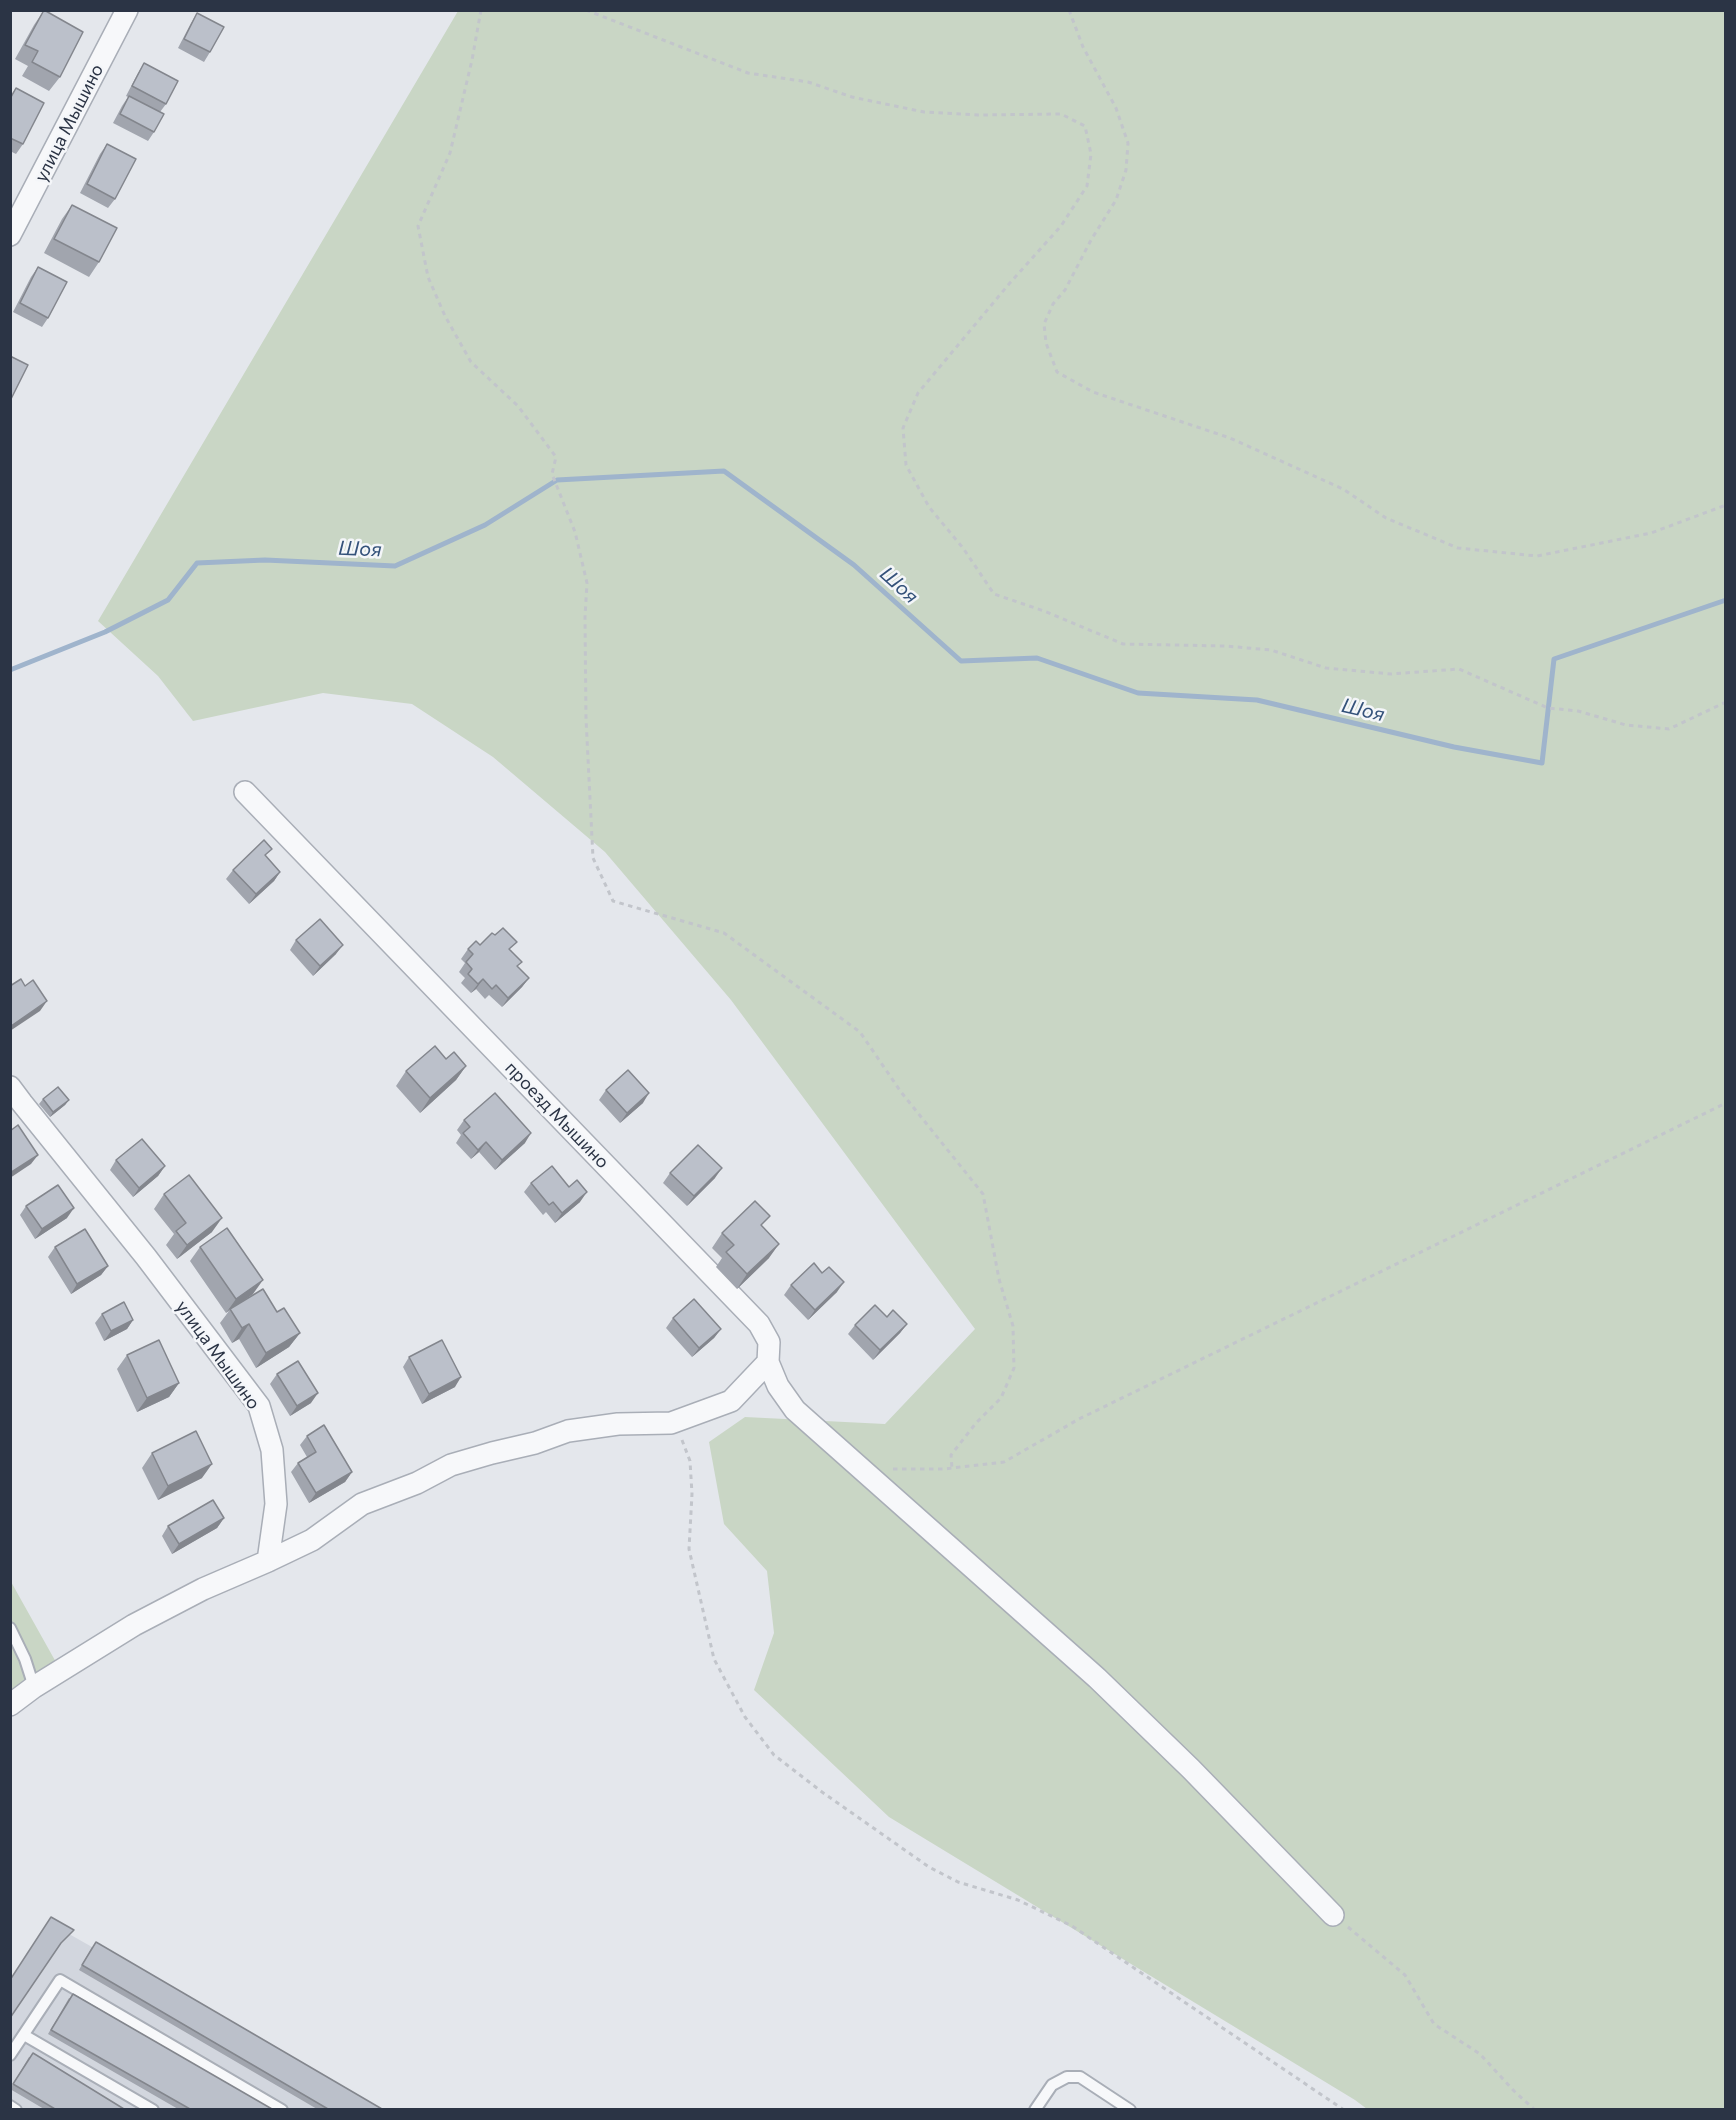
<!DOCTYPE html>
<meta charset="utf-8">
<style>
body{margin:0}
#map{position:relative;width:1736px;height:2120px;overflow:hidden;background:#e4e7ec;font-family:Commissioner,sans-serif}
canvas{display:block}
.frame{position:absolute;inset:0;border:12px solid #2b3445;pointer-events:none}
</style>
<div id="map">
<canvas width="1736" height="2120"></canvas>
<div class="frame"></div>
</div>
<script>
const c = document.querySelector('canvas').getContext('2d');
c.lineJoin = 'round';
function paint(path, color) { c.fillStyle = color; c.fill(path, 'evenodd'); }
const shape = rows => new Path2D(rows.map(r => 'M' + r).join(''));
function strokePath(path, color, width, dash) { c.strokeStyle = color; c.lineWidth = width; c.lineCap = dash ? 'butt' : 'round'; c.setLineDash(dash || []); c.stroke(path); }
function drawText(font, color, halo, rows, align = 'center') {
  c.font = font + ' Commissioner,sans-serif'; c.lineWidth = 5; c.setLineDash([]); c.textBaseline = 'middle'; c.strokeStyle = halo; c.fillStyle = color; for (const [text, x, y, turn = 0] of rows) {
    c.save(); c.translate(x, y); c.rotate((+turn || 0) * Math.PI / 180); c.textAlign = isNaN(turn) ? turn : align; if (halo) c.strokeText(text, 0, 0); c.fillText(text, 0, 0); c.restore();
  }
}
const built = shape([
 [48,1922,92,1947,370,2109,11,2109,10,1980]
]);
const green = shape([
 [458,11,1725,11,1725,2109,1367,2109,1355,2100,889,1817,754,1690,774,1633,767,1571,724,1524,709,1442,745,1417,885,1424,975,1329,731,1000,605,852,493,757,412,704,323,693,193,721,158,676,98,621],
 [10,1580,57,1664,10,1693]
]);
const stream = shape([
 [10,670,105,632,168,600,197,563,265,560,395,566,485,525,557,480,724,471,854,565,961,661,1037,658,1138,693,1257,700,1454,747,1542,763,1554,659,1726,600]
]);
const path = shape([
 [481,10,472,60,450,153,418,226,428,277,445,316,471,362,518,406,556,457,552,474,575,532,587,583,585,617,586,719,593,858,613,901,724,933,860,1032,901,1092,983,1194,999,1279,1013,1326,1014,1368,1001,1398,976,1423,951,1455,952,1469],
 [586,10,748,73,808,82,852,97,924,112,978,115,1061,114,1085,126,1091,154,1087,186,1061,226,1009,284,918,393,903,428,906,465,929,507,963,548,994,594,1044,611,1123,644,1225,646,1271,650,1326,668,1391,674,1459,669,1548,708,1578,711,1626,725,1669,729,1726,702],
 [1069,10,1083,47,1116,108,1128,143,1126,170,1116,200,1091,240,1065,290,1053,304,1044,324,1046,343,1057,372,1093,392,1230,438,1343,489,1386,518,1458,548,1537,556,1651,533,1726,505],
 [682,1440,690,1461,692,1494,689,1549,714,1659,745,1717,774,1755,822,1792,929,1867,958,1882,1018,1900,1072,1926,1344,2110],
 [893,1469,944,1469,1004,1462,1079,1419,1726,1103],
 [1348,1927,1405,1975,1434,2024,1480,2054,1514,2091,1535,2110]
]);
const service = shape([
 [10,1628,25,1659,34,1687],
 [24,2035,153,2110],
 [10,2055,60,1980,282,2110],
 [10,2106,16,2110],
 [1035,2110,1052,2085,1067,2077,1080,2077,1130,2110]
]);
const minor = shape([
 [10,235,127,10],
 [245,792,759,1324,769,1342,768,1362,731,1401,671,1423,618,1424,568,1431,535,1443,492,1453,451,1465,417,1483,362,1504,312,1540,268,1561],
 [10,1087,22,1103,146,1257,259,1406,272,1450,276,1504,268,1561,203,1589,134,1625,34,1687,10,1705],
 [768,1362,778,1386,795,1410,1097,1678,1191,1769,1333,1915]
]);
const wall = shape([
 [44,10,60,77,49,91,22,76,28,66,15,59,34,25],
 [197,13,210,52,204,62,178,48,191,23],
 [144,63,166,104,160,112,154,132,148,141,113,123,122,106,128,97,126,96,138,73],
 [16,88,23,144,16,154,10,151,10,96],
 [107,144,115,199,108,208,80,193,100,154],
 [72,205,99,262,89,277,44,253,62,219],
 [38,267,48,318,42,327,13,312,31,277],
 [267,857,280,872,274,881,249,904,226,879,233,870],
 [296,940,336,954,313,976,290,950],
 [480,945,511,950,518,967,529,978,522,987,502,1007,489,995,485,999,476,989,471,993,461,983,465,978,459,972,465,963,461,959,468,949],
 [446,1059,466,1066,456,1080,420,1113,396,1086,406,1071],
 [606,1090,643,1103,620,1123,599,1100],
 [43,1099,69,1100,65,1105,50,1117,39,1104],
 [464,1120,525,1143,495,1170,479,1152,471,1159,456,1143,461,1135,457,1130],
 [116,1160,165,1166,158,1176,133,1197,110,1170],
 [670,1173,715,1178,687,1206,663,1183],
 [531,1183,569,1187,580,1202,555,1223,546,1212,543,1215,524,1192],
 [164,1194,212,1232,177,1259,166,1245,174,1234,154,1209],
 [26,1206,67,1218,35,1239,20,1215],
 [763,1227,769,1258,737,1289,716,1267,722,1258,712,1248,722,1233],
 [55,1247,108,1266,101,1275,71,1294,48,1257],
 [200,1247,253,1294,242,1302,277,1312,300,1333,289,1347,256,1368,239,1339,232,1343,220,1323,229,1311,226,1313,190,1261],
 [791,1285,837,1292,808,1320,784,1295],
 [102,1314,133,1320,127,1329,104,1341,95,1323],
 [887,1317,907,1324,900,1333,873,1360,848,1334,855,1325],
 [673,1318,721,1329,714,1338,692,1357,666,1328],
 [127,1355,179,1383,169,1397,137,1412,117,1369],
 [409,1357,455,1387,422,1404,403,1367],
 [277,1374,311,1403,290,1416,270,1384],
 [307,1436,352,1472,345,1482,309,1503,291,1472,298,1463,307,1457,300,1445],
 [152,1453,202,1478,158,1500,142,1468],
 [224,1518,217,1528,172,1554,162,1536,168,1526],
 [92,1947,382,2109,317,2109,79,1970],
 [69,1998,272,2109,178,2109,48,2034],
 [29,2057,124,2109,44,2109,10,2089]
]);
const shadedWall = shape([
 [280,872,274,881,249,904,256,894],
 [343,945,336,954,313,976,320,966],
 [529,978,522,987,502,1007,508,998],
 [483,979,476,989,471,993,478,984],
 [47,1001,40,1011,10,1031,10,1026],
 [466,1066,456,1080,420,1113,430,1098],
 [649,1093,643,1103,620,1123,627,1113],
 [69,1100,65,1105,50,1117,53,1112],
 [531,1133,525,1143,495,1170,502,1160],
 [486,1142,479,1152,471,1159,478,1150],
 [38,1155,31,1164,10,1178,10,1173],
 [165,1166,158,1176,133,1197,139,1188],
 [722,1168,715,1178,687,1206,694,1196],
 [587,1192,580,1202,555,1223,562,1213],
 [74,1208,67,1218,35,1239,42,1229],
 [222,1218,212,1232,177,1259,187,1245],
 [779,1244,769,1258,737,1289,747,1274],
 [108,1266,101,1275,71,1294,77,1284],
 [263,1280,253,1294,231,1309,230,1309,226,1313,236,1299],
 [844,1282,837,1292,808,1320,815,1310],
 [133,1320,127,1329,104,1341,111,1331],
 [249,1324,239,1339,232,1343,242,1328],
 [907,1324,900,1333,873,1360,880,1350],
 [721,1329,714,1338,692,1357,699,1348],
 [300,1333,289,1347,256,1368,266,1353],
 [461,1377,455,1387,422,1404,429,1394],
 [179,1383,169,1397,137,1412,147,1398],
 [318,1393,311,1403,290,1416,297,1406],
 [212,1464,202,1478,158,1500,168,1486],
 [352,1472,345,1482,309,1503,316,1493],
 [224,1518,217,1528,172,1554,179,1544]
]);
const building = shape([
 [44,10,83,32,60,77,32,62,38,51,25,45,44,10],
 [197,13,224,27,210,52,184,39,197,13],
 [144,63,178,81,166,104,132,86,144,63],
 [16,88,44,103,23,144,10,138,10,99,16,88],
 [129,96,164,114,154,132,120,114,129,96],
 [107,144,136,159,115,199,87,184,107,144],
 [72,205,117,228,99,262,54,239,72,205],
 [38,267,67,282,48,318,20,303,38,267],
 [10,356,28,365,11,399,10,398,10,356],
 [264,840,272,849,265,855,280,872,256,894,233,870,264,840],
 [320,919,343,945,320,966,296,940,320,919],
 [503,928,517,942,509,949,522,962,517,966,529,978,508,998,496,985,492,989,483,979,478,984,468,974,472,969,466,962,473,954,468,949,476,941,480,945,492,933,495,935,503,928],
 [21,979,25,986,33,980,47,1001,11,1026,10,986,21,979],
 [435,1046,446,1059,454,1052,466,1066,430,1098,406,1071,435,1046],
 [628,1070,649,1093,627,1113,606,1090,628,1070],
 [58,1087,69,1100,53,1112,43,1099,58,1087],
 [495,1093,531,1133,502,1160,486,1142,478,1150,463,1133,470,1127,464,1120,495,1093],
 [18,1125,38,1155,10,1173,10,1131,18,1125],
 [142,1139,165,1166,139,1188,116,1160,142,1139],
 [698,1145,722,1168,694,1196,670,1173,698,1145],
 [552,1166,569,1187,577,1180,587,1192,562,1213,553,1202,549,1205,531,1183,552,1166],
 [189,1175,222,1218,187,1245,176,1231,186,1223,164,1194,189,1175],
 [58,1185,74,1208,42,1229,26,1206,58,1185],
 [755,1201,770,1216,761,1225,779,1244,747,1274,726,1252,734,1245,722,1233,755,1201],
 [227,1228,263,1280,236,1299,200,1247,227,1228],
 [85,1229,108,1266,77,1284,55,1247,85,1229],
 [814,1263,822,1273,829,1267,844,1282,815,1310,791,1285,814,1263],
 [263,1289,277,1312,284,1308,300,1333,266,1353,249,1324,242,1328,230,1309,263,1289],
 [694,1299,721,1329,699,1348,673,1318,694,1299],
 [124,1302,133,1320,111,1331,102,1314,124,1302],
 [875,1305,887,1317,893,1310,907,1324,880,1350,855,1325,875,1305],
 [159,1340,179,1383,147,1398,127,1355,159,1340],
 [442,1340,461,1377,429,1394,409,1357,442,1340],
 [298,1361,318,1393,297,1406,277,1374,298,1361],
 [324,1425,352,1472,316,1493,298,1463,316,1452,307,1436,324,1425],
 [196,1431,212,1464,168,1486,152,1453,196,1431],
 [213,1500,224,1518,179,1544,168,1526,213,1500],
 [51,1917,74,1930,61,1943,10,2018,10,1980,51,1917],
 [96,1942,382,2109,328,2109,82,1965,96,1942],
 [73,1994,272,2109,190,2109,51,2030,73,1994],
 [33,2053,124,2109,55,2109,13,2084,33,2053]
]);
const streetNames = [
 ["улица Мышино",69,123,-63],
 ["проезд Мышино",557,1115,46],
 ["улица Мышино",218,1355,54]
];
const waterNames = [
 ["Шоя",360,549,2],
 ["Шоя",899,585,42],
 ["Шоя",1363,710,13]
];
paint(built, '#d2d6de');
paint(green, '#c9d6c5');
strokePath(stream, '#9fb4cc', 5);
strokePath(service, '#a9aeb7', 14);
strokePath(minor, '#a9aeb7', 24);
strokePath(path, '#c2c5cb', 3, [4.5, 4.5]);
strokePath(service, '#f7f8fa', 10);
strokePath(minor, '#f7f8fa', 21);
paint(wall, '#a1a5ae');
paint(shadedWall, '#83868d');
paint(building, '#bbc0ca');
strokePath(building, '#83868d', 1.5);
drawText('18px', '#2b3445', '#f4f6f9', streetNames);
drawText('italic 20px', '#34527a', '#f4f6f9', waterNames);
</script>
